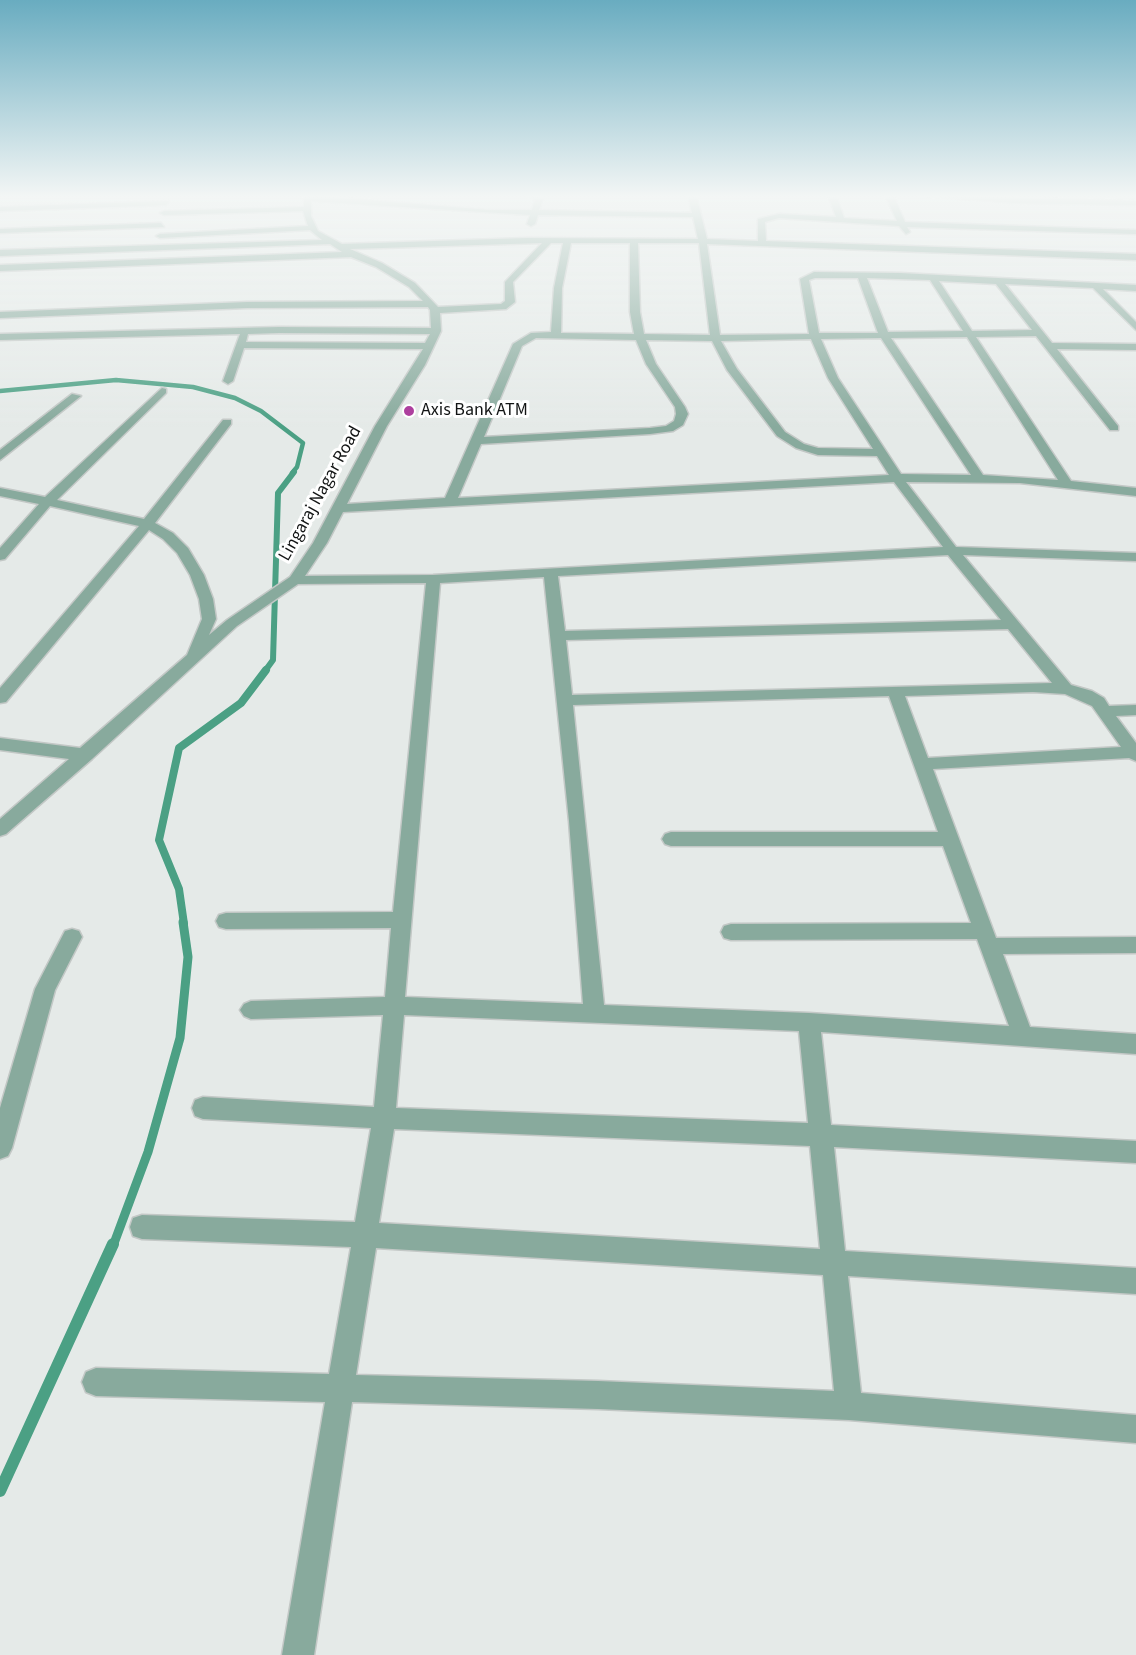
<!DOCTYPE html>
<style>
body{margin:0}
canvas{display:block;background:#e5eae8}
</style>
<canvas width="1136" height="1655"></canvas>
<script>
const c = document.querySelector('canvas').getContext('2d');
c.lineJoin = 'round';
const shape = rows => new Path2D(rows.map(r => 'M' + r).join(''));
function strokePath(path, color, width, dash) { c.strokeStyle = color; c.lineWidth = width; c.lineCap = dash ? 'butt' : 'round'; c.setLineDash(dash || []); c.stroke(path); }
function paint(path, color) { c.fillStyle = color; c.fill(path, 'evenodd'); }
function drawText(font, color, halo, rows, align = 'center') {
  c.font = font + ' "Source Sans 3",sans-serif'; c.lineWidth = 6; c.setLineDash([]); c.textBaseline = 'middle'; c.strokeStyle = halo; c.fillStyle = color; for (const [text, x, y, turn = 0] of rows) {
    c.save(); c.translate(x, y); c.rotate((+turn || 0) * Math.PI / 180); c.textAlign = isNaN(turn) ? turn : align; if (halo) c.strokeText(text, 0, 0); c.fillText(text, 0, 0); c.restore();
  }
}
const streamFar4 = shape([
 [0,391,116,380,193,387,235,398,261,411,303,443,297,467,292,473]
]);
const streamFar3 = shape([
 [265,671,273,660,278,493,294,472]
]);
const streamFar2 = shape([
 [184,924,179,889,159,840,179,748,241,703,266,670]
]);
const streamFar1 = shape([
 [113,1246,148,1152,180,1038,188,957,183,922]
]);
const stream = shape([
 [0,1491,113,1244]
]);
const minor = shape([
 [304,195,490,210,532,210,535,200,525,195,536,195,543,199,539,210,692,213,688,195,696,195,707,239,758,241,758,219,779,214,836,217,828,195,836,195,844,218,897,221,885,195,893,195,905,222,1136,230,1136,234,907,227,910,232,906,234,899,226,779,218,765,222,766,241,1136,254,1136,260,707,244,720,335,809,334,800,279,814,272,900,273,1136,285,1136,291,1103,289,1136,322,1136,330,1093,288,1005,284,1052,343,1136,344,1136,350,1057,349,1118,426,1118,430,1110,430,1036,336,976,337,1071,481,1136,488,1136,496,1020,483,906,482,956,547,1136,553,1136,561,963,555,1071,685,1092,691,1104,698,1109,706,1136,705,1136,715,1116,716,1136,743,1136,761,1129,758,933,769,996,938,1136,937,1136,953,1003,954,1030,1027,1136,1034,1136,1054,821,1032,831,1125,1136,1141,1136,1163,834,1147,845,1251,1136,1268,1136,1294,848,1276,861,1393,1136,1415,1136,1443,849,1420,598,1409,352,1402,314,1655,282,1655,325,1402,96,1396,86,1392,82,1382,86,1372,96,1368,329,1374,351,1247,142,1239,133,1236,130,1227,133,1218,142,1215,355,1222,371,1128,203,1119,195,1116,192,1108,195,1100,203,1097,374,1107,383,1015,251,1019,244,1016,240,1010,244,1004,251,1001,385,997,391,928,226,929,219,927,216,921,219,915,226,913,393,912,426,583,298,584,237,626,92,759,6,834,0,836,0,819,69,759,0,750,0,738,80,748,187,655,202,619,199,599,190,575,177,553,163,539,149,530,6,702,0,703,0,688,139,526,50,506,5,559,0,560,0,548,39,504,0,496,0,488,45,497,162,388,166,389,166,393,57,500,144,519,223,420,231,420,231,424,155,523,173,533,188,548,204,575,213,599,216,619,209,635,227,620,290,577,313,543,375,426,423,349,244,348,233,381,228,384,223,381,240,334,0,340,0,334,279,327,431,328,430,310,428,307,247,308,0,318,0,312,247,302,423,301,409,287,376,267,351,257,0,271,0,265,342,252,330,244,0,256,0,250,322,240,310,230,160,238,156,236,160,234,308,226,303,211,164,215,160,213,164,211,304,207,304,195],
 [311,201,530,215,527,224,531,226,535,224,538,215,693,217,698,239,526,238,342,244,318,231,311,216,311,201],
 [542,243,505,282,505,301,501,304,438,307,415,283,382,263,350,249,542,243],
 [551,243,563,243,554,288,551,332,531,333,513,344,445,498,347,504,387,426,425,365,441,331,440,313,506,309,515,302,513,282,551,243],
 [571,243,630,243,630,312,634,334,561,333,562,288,571,243],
 [638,243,699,243,710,335,644,334,640,312,638,243],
 [815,278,858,278,878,333,819,333,809,280,815,278],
 [867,278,930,280,963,331,888,332,867,278],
 [939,281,996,284,1032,330,972,331,939,281],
 [279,333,430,334,425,343,246,342,248,334,279,333],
 [967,337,1058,480,983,475,891,338,967,337],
 [536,338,636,340,646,364,675,407,676,414,674,421,666,426,650,428,484,437,522,346,536,338],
 [881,338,971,475,901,474,838,378,821,339,881,338],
 [811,339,828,378,873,449,818,448,804,444,785,432,737,369,721,341,811,339],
 [646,340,712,341,727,370,777,436,796,448,818,455,877,456,889,475,458,498,481,444,650,434,673,431,683,425,688,414,685,407,656,364,646,340],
 [894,482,943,547,433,575,305,576,327,543,343,512,894,482],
 [948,555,1001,620,565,631,558,576,948,555],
 [544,577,569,821,583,1004,405,997,440,583,544,577],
 [1008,629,1052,683,572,695,566,640,1008,629],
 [1033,692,1065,694,1092,706,1121,747,928,758,905,696,1033,692],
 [889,696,938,832,671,832,665,834,662,839,665,844,671,846,943,846,971,923,731,924,724,926,721,932,724,938,731,940,977,939,1009,1026,809,1013,604,1005,573,705,889,696],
 [404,1015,799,1031,808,1123,396,1108,404,1015],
 [394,1129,810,1146,820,1249,379,1223,394,1129],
 [376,1248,823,1275,834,1391,598,1381,356,1375,376,1248],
 [912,195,1136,201,1136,205,1014,203,912,195],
 [169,201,166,205,0,211,0,207,169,201],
 [161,223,164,227,0,233,0,229,161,223],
 [72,394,81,396,0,460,0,450,72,394],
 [72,929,79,931,82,937,55,990,12,1148,8,1156,0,1159,0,1108,35,989,65,931,72,929]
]);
const markers = [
 [409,411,6,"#ad3f9e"]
];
const farPoinames = [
 ["Axis Bank ATM",421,411]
];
const farStreetnames = [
 ["Lingaraj Nagar Road",321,494,-61]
];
strokePath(streamFar4, '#4ba084', 4.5);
strokePath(streamFar3, '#4ba084', 6);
strokePath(streamFar2, '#4ba084', 8);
strokePath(streamFar1, '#4ba084', 9);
strokePath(stream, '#4ba084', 12);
strokePath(minor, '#c3c8c6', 3);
paint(minor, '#88aa9d');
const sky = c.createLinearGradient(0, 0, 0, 427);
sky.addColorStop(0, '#69acc0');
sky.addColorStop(0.46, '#f3f6f5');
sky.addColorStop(1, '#f3f6f500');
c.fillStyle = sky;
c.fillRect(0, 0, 1136, 427);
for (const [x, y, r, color] of markers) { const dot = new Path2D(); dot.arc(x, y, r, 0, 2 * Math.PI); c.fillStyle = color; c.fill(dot); strokePath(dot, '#fff', 2); }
drawText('18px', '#121414', '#fff', farPoinames, 'left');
drawText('18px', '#121414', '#fff', farStreetnames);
</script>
